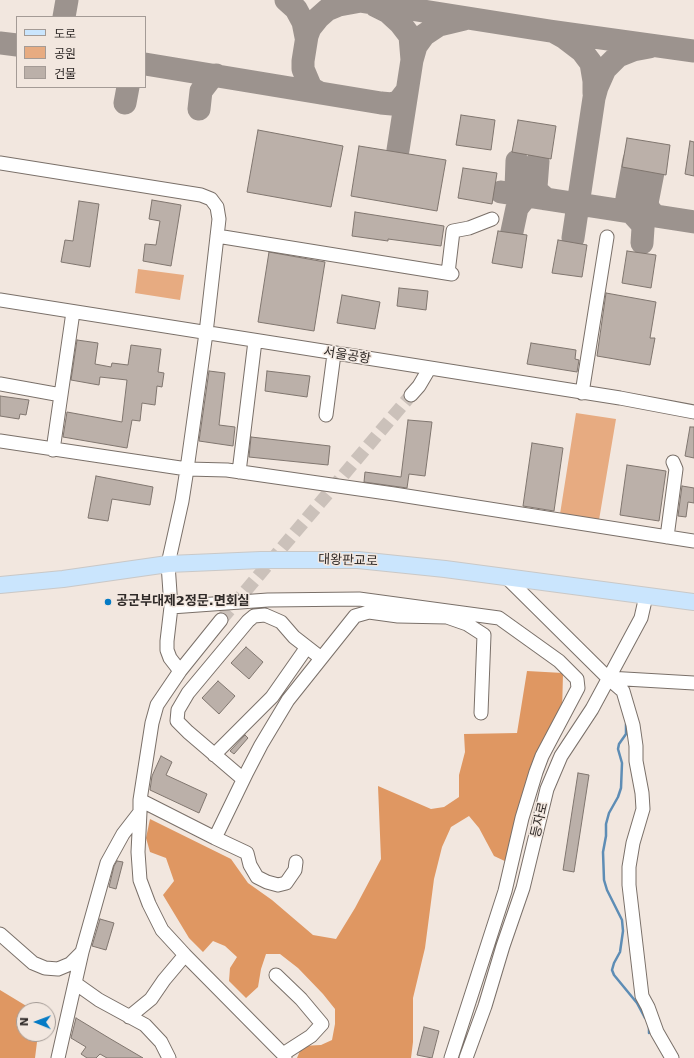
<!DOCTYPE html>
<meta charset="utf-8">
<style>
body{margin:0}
#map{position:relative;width:694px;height:1058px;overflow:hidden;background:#f2e7df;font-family:"DejaVu Sans","Noto Sans KR",sans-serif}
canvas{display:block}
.legend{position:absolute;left:16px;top:16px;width:130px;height:72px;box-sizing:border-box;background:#f2e7df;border:1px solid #a49b96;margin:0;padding:5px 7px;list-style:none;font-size:12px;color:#2f2a28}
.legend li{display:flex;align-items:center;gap:8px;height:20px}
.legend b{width:20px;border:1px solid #a49b96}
.north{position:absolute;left:16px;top:1002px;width:40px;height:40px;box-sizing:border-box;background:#f2e7df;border:1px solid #a49b96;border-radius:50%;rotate:271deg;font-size:11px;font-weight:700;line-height:16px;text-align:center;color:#2f2a28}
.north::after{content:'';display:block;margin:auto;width:14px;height:18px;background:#057bc5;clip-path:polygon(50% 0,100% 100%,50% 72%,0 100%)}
</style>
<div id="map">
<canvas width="694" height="1058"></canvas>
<ul class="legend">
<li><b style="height:5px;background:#cae5fd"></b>도로</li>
<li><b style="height:11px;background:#e7ab81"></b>공원</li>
<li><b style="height:11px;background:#bbb0a9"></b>건물</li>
</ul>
<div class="north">N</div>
</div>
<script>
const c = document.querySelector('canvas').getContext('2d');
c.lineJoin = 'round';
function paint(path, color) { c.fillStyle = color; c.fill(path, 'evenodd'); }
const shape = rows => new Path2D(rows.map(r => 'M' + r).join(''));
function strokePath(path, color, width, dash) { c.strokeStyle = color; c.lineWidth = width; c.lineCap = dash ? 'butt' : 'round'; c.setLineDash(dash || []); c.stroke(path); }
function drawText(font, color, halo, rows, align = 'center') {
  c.font = font + ' "DejaVu Sans","Noto Sans KR",sans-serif'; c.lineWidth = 3; c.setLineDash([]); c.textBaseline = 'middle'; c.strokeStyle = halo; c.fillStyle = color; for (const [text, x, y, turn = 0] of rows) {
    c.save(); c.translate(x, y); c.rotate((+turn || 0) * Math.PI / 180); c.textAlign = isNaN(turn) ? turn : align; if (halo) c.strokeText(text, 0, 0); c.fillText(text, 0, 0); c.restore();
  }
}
const green = shape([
 [138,269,184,275,180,300,135,293],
 [576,413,616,419,599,520,560,514]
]);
const forest = shape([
 [527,671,563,673,562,713,509,863,494,856,479,828,469,816,451,827,442,847,434,879,425,948,413,998,413,1042,411,1058,297,1058,302,1046,321,1045,332,1040,335,1024,335,1009,323,994,298,968,280,954,266,954,261,969,258,987,246,998,229,981,230,968,237,957,225,946,213,941,203,952,189,938,163,895,174,881,166,858,150,852,146,838,150,819,231,859,248,883,272,900,313,935,336,939,355,908,381,859,378,786,431,809,444,807,459,797,459,775,465,752,464,734,517,733],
 [0,990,33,1010,24,1010,24,1034,38,1034,35,1058,0,1058]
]);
const stream = shape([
 [626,724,626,734,619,744,618,749,622,763,621,788,618,797,609,813,606,824,606,836,603,852,604,880,607,890,622,920,623,931,620,952,614,963,612,970,614,975,637,1003,645,1018],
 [649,1026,649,1033]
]);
const taxiway = shape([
 [286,0,296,9,303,22,306,37],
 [353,0,550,31,694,51],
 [376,6,388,12,400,23,410,36,412,60],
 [64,17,67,0],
 [556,33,565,38,582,51,591,63,594,81,594,93],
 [0,43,17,45],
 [145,64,381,103,392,104,399,101,406,92],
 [320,93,311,88,303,69,303,61,307,36,310,28,318,18,327,10,339,5,361,1],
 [125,103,128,87],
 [199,109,201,91,211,78,216,75],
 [398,150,412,60,416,46,424,35,439,25,464,19],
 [634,160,627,198,628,203,635,213,645,205],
 [517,161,516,188,522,195],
 [538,161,536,187,538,192,546,199],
 [655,162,647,203,649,209,655,216],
 [501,192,694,222],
 [631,212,641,223,643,228,642,243],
 [573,238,594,98,597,87,605,69,618,56,633,50,649,47],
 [510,241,517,208,525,198,531,196]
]);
const building = shape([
 [461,115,495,120,491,150,456,145,461,115],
 [518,120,556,126,551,159,512,152,518,120],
 [258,130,343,146,331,207,247,192,258,130],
 [627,138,670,145,666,175,622,167,627,138],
 [690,141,694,142,694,176,685,174,690,141],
 [359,146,446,160,437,211,351,196,359,146],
 [463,168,497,173,492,204,458,198,463,168],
 [152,200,181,205,171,266,143,261,145,244,156,245,160,221,149,219,152,200],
 [79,201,99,204,90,267,61,262,65,240,73,241,79,201],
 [355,212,444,226,441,246,388,239,388,241,352,236,355,212],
 [498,231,527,235,522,268,492,263,498,231],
 [558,240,587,245,582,277,552,273,558,240],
 [627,251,656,255,651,288,622,283,627,251],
 [269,252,325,262,314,331,258,322,269,252],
 [399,288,428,291,426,310,397,306,399,288],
 [606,293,656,302,650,338,655,338,650,365,597,356,606,293],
 [342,295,380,302,375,329,337,323,342,295],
 [77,340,98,343,95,364,111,367,112,363,128,365,131,345,161,349,158,372,164,373,162,387,157,386,155,405,142,403,140,421,132,420,127,448,63,437,67,412,122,422,127,380,100,377,99,385,71,380,77,340],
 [531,343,576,350,575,359,579,360,577,372,527,364,531,343],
 [209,371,225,373,219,425,235,427,233,446,199,441,209,371],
 [267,371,310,376,307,397,265,391,267,371],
 [0,396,29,400,26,415,20,414,19,419,0,416,0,396],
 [408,420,432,422,425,476,409,474,407,488,364,482,365,472,401,477,408,420],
 [690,427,694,427,694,458,685,456,690,427],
 [251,437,330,446,328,465,249,457,251,437],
 [532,443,563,448,554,511,523,506,532,443],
 [627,465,666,471,659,521,620,515,627,465],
 [96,476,153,487,150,505,112,499,108,521,88,518,96,476],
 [682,486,694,488,694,503,688,502,686,517,678,516,682,486],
 [246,647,263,662,249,679,231,663,246,647],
 [218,681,235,696,219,714,202,698,218,681],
 [245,735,248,738,234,754,230,751,245,735],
 [161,756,172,762,166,775,207,794,199,813,150,790,152,776,161,756],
 [578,773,589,775,574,872,563,870,578,773],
 [117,861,123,862,116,889,109,887,114,866,117,861],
 [100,919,114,923,106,950,92,946,100,919],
 [76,1018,109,1038,143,1058,107,1058,100,1054,96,1058,87,1058,81,1054,86,1047,71,1038,76,1018],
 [424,1027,439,1031,432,1058,417,1055,424,1027]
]);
const minorTunnel = shape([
 [221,620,411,395]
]);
const minor = shape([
 [0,163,201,195,211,199,217,207,219,219,206,333,187,469,182,501,168,564,171,607,167,641,167,650,170,658,180,671],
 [217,236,452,274],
 [448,273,453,231,469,228,492,219],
 [0,300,620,398,694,412],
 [0,384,61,395],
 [582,393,607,237],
 [411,395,419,386,429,369],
 [326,415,334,354],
 [0,441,187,469,227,470,394,494,694,541],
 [53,450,73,312],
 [239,472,255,341],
 [667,537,676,469,673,462],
 [507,578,608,678,623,691,633,725,636,746,636,761,642,793,643,809,633,843,629,867,629,885,642,996,648,1007,657,1032,672,1058],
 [171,607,268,600,359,599,499,618,559,661,577,679,578,688,542,756,536,772,522,818,505,891,451,1058],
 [608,678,694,683],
 [214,755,272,697,307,647],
 [243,779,188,732,177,721,178,710,188,693,248,621,254,616,265,615,281,622,294,637,321,658],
 [140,800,215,838,247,772,261,745,288,700,355,616,369,612,398,616,447,617,467,624,484,635,481,713],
 [140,812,138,852,140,880,149,904,162,930,185,955,283,1054,285,1058],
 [215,838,247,853,250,865,257,877,267,882,278,885,286,883,295,870,296,862],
 [0,934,33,963,45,968,58,969,70,964,82,952],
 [276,975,301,999,322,1024,311,1036,283,1054],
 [75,983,99,1000,145,1025,161,1042,169,1058],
 [129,1017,151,999,164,980,185,955],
 [58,1058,82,952,107,863,123,834,140,812,140,800,152,723,157,705,180,671,221,620],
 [466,1058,485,1006,503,946,523,888,547,789,561,756,592,709,641,618,646,596]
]);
const major = shape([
 [0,585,63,579,168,564,192,563,261,560,358,560,445,569,694,602]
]);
const markers = [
 [108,602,4,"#057bc5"]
];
const streetNames = [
 ["서울공항",347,356,9],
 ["대왕판교로",348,561,2],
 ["등자로",540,820,-77]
];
const poiNames = [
 ["공군부대제2정문.면회실",116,602]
];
paint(green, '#e7ab81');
paint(forest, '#df9762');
strokePath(stream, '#5e8db5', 2.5);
strokePath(taxiway, '#9c938e', 23);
paint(building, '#bbb0a9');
strokePath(building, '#80766f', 1);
strokePath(minorTunnel, '#cbc1ba', 13, [13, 6]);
strokePath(minor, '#7a7069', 15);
strokePath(major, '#c9c8c7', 18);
strokePath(minor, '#fff', 13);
strokePath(major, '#cae5fd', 16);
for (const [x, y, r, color] of markers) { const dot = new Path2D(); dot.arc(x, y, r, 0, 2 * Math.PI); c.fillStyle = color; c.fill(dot); strokePath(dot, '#f2e7df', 1.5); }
drawText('13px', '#2f2a28', '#f2e7df', streetNames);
drawText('bold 13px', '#2f2a28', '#f2e7df', poiNames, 'left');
</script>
